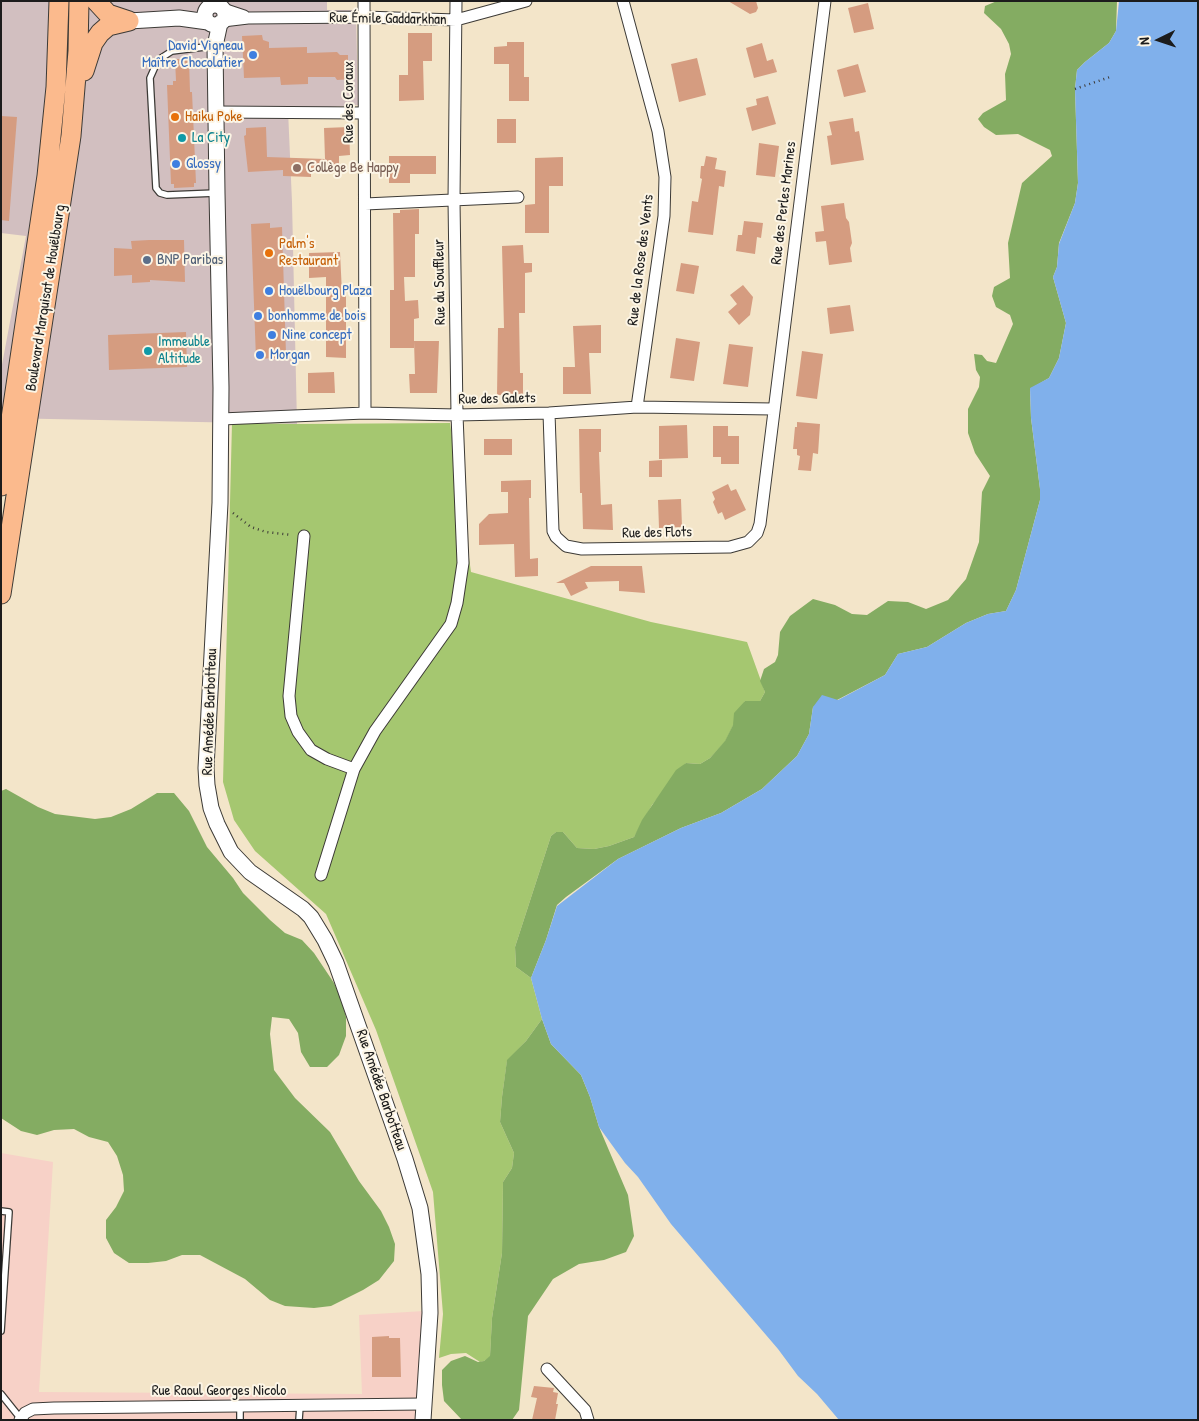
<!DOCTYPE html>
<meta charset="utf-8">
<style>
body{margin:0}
#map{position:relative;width:1199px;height:1421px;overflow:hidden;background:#f3e5c9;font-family:"Patrick Hand",sans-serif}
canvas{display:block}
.frame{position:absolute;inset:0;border:2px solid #1c1c1c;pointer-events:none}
.north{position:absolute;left:1134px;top:15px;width:50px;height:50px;-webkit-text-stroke:4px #fcf5e5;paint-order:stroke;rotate:266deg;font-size:14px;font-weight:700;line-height:20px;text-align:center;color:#1c1c1c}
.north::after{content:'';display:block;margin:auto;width:18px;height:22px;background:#1c1c1c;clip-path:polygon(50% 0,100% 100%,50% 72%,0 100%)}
</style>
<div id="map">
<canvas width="1199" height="1421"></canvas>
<div class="frame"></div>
<div class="north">N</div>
</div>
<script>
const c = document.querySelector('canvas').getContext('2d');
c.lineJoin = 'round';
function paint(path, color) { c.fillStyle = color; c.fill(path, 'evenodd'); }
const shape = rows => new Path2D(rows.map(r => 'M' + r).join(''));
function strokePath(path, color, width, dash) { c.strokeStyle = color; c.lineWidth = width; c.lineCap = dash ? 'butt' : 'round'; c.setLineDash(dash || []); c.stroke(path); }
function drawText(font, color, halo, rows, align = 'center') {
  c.font = font + ' "Patrick Hand",sans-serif'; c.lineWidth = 4; c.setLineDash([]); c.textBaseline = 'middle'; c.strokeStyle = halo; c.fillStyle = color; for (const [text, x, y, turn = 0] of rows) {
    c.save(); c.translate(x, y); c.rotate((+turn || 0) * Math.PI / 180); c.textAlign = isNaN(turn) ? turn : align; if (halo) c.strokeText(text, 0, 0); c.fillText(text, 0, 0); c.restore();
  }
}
const built = shape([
 [1,1153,53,1162,39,1392,362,1394,359,1315,424,1311,423,1420,1,1420]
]);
const industrial = shape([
 [1,1,327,1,327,10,356,10,358,105,288,110,292,202,297,424,1,418,1,370,26,236,1,233]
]);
const green = shape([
 [232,423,297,424,450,423,471,572,651,622,747,642,765,692,760,701,745,701,725,742,710,758,700,764,686,763,652,805,634,837,609,846,594,849,577,848,563,832,556,832,551,836,515,947,516,967,531,978,542,1019,526,1041,507,1061,502,1097,500,1122,514,1153,512,1168,503,1182,502,1253,492,1318,490,1357,484,1361,480,1362,466,1353,451,1354,439,1358,443,1314,433,1192,376,1030,326,914,255,851,234,820,223,782]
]);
const forest = shape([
 [997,1,1117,1,1116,31,1109,43,1085,62,1077,70,1075,89,1078,183,1075,203,1059,243,1057,267,1053,277,1066,323,1059,358,1049,378,1030,389,1031,418,1040,489,1040,500,1016,590,1006,611,988,614,966,623,927,647,898,654,885,675,837,700,813,707,809,734,797,756,762,789,721,813,681,828,618,859,566,897,557,905,546,940,531,978,516,967,515,947,551,836,556,832,563,832,577,848,594,849,609,846,634,837,642,820,676,770,686,763,700,764,710,758,725,741,733,725,734,713,745,701,760,701,765,692,760,681,764,669,775,662,778,655,780,632,790,616,813,599,835,605,852,614,867,615,888,601,908,602,926,609,948,600,966,579,979,542,982,492,990,476,975,453,968,433,968,409,979,387,980,377,976,370,974,354,982,355,987,361,996,363,1013,324,1010,315,996,307,992,296,994,287,1010,278,1008,243,1022,183,1052,156,1050,150,1018,134,996,135,984,127,978,119,983,113,1006,100,1005,74,1011,54,1009,44,1001,29,984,13,985,6],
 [6,789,38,807,55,814,95,819,111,817,131,809,157,793,174,793,189,811,207,847,233,878,243,893,270,920,285,933,302,940,314,953,334,983,341,999,346,1017,346,1036,339,1055,327,1067,310,1067,301,1052,298,1033,289,1019,272,1017,270,1034,274,1070,295,1098,330,1132,359,1181,381,1211,389,1227,395,1244,394,1261,379,1280,363,1290,331,1306,314,1308,285,1306,270,1300,245,1279,200,1255,182,1255,166,1261,148,1263,129,1263,114,1253,106,1238,106,1220,116,1207,124,1191,123,1175,117,1156,108,1142,89,1137,74,1129,54,1130,37,1135,21,1131,1,1118,1,791],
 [542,1019,551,1044,581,1075,590,1097,599,1127,628,1195,634,1236,626,1252,604,1260,579,1264,553,1279,528,1316,519,1410,512,1420,462,1420,444,1401,442,1385,442,1370,451,1361,465,1356,478,1362,484,1361,490,1356,492,1318,502,1253,503,1182,512,1168,514,1153,500,1122,502,1097,507,1060,526,1041]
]);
const water = shape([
 [1119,1,1198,1,1198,1420,839,1420,817,1394,798,1376,778,1349,671,1224,638,1177,625,1163,599,1127,590,1097,581,1075,551,1044,542,1019,531,978,546,940,557,906,618,859,681,828,721,813,762,789,797,756,809,734,813,707,822,695,838,700,885,675,898,654,927,647,966,623,988,614,1006,611,1016,590,1040,500,1040,489,1031,418,1030,388,1049,378,1059,358,1066,323,1053,277,1057,267,1059,244,1075,203,1078,183,1075,89,1077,70,1085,62,1109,43,1116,31]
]);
const building = shape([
 [728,1,756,1,758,8,756,12,750,14],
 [868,3,874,29,854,33,848,8],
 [408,33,432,33,432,61,423,61,424,100,399,101,399,75,408,75],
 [262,35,263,40,269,42,269,48,307,47,307,53,337,52,340,55,348,55,348,63,351,66,352,79,337,80,335,77,308,77,308,84,281,85,280,77,244,78,242,36],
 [507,42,524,42,524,77,529,77,529,101,509,101,509,64,494,64,494,47,507,46],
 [762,43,767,61,773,59,777,72,754,78,746,48],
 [697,58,706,95,679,102,671,64],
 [175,59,189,59,190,92,192,92,196,183,194,183,194,187,174,188,174,184,171,184,167,85,173,85,173,81,176,81],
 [858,64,866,92,844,97,837,70],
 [768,96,776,124,752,131,746,108,757,105,756,99],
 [1,116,17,117,9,221,1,220],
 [853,118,855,132,859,131,864,160,831,165,827,136,832,135,829,122],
 [497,119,516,119,516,143,497,143],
 [266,127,267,157,325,159,324,128,349,127,350,155,339,156,339,167,311,168,311,177,283,176,283,170,248,172,244,136,246,135,246,128],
 [759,143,779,146,775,177,756,175],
 [389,156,436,156,436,174,410,174,410,183,389,183],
 [706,156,717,158,715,169,726,171,724,187,719,186,713,235,688,232,692,201,698,202,702,179,700,178,701,166,704,166],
 [563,157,563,186,549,186,549,233,525,233,525,205,535,204,535,158],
 [844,203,846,218,849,222,852,243,850,248,852,262,829,265,826,241,816,242,815,232,824,231,821,206],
 [419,209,419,234,415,234,415,277,404,277,405,301,418,300,419,318,414,319,414,348,390,348,390,290,394,290,393,213,400,213,400,210],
 [744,221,763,223,761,238,757,237,755,254,736,251,738,235,742,235],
 [270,223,270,228,282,227,286,354,275,355,276,358,256,359,251,224],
 [149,240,184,240,185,282,150,280,150,282,132,283,132,275,114,276,114,248,132,249,131,241],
 [523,245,524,263,532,263,532,272,525,273,525,313,519,313,520,373,523,373,523,394,497,395,498,328,504,328,502,246],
 [340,252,342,293,346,293,346,358,326,357,326,277,309,278,309,253],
 [681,263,699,266,694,294,676,291],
 [743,285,753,297,750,315,739,325,728,312,737,304,730,295],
 [850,305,854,331,830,334,827,308],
 [601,325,601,353,589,353,591,394,563,394,563,367,575,367,573,326],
 [186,332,187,367,109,370,108,335],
 [676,338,700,342,694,381,670,378],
 [414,341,439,341,437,393,410,393,409,374,415,374],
 [729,344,753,347,748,387,723,384],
 [802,351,823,354,817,399,796,396],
 [334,372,335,393,308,393,308,373],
 [797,422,820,424,818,454,813,453,811,471,798,470,800,456,797,455,797,449,793,449,795,427,797,427],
 [687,425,688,458,659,459,659,426],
 [713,426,728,426,728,436,739,436,739,464,721,464,721,457,713,457],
 [579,429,601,429,601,452,599,452,601,505,612,504,613,530,583,529,582,493,580,493],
 [484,439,512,439,512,455,484,455],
 [662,460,662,477,649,477,649,461],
 [531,480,531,498,529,498,530,559,538,558,538,576,515,577,514,544,479,545,479,524,489,514,508,513,508,492,501,492,501,481],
 [728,484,731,491,736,489,746,510,725,520,722,512,718,514,713,502,715,499,712,492],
 [681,499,682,527,659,528,658,500],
 [591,566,642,566,645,593,619,591,619,581,585,582,588,588,571,596,564,583,556,583],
 [389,1336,389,1338,400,1338,401,1377,372,1377,372,1337],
 [534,1386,554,1388,553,1392,558,1393,556,1404,558,1404,555,1420,532,1420,537,1398,531,1397]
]);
const path = shape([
 [1075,89,1110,77],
 [233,513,251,527,266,532,292,535]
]);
const service = shape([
 [213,46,172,51,158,60,150,78,156,188,160,193,167,195,216,193],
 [1,1211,9,1212,1,1331],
 [1,1394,21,1419],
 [240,1420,240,1406],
 [299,1420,300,1406]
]);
const minor = shape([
 [364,1,365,413],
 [623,1,658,131,665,177,664,216,637,407],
 [223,9,244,16],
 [223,21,248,18,364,17,456,20,526,1],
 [216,112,364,113],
 [365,204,518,197],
 [549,413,553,531,556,537,566,546,582,549,730,547,748,542,757,533,760,524,825,1],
 [221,419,365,413,457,415,549,413,637,407,773,409],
 [304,536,289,696,291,716,298,732,311,750,327,759,354,769],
 [321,875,354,769,375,731,451,624,457,603,463,563,457,415,454,200,456,1],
 [547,1369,585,1410,588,1420],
 [20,1420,25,1413,33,1409,54,1408,423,1404]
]);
const tertiary = shape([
 '205 15a10 10 0 1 1 20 0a10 10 0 1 1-20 0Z',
 [129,21,179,18,208,22],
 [220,23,215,46,217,193,221,388,220,503,206,768,207,785,211,808,217,824,231,852,250,872,303,909,311,917,325,940,336,963,405,1159,420,1208,429,1274,430,1313,423,1420]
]);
const primary = shape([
 [96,1,108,14,129,21],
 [84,71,93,43,100,33,108,26,129,21],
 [1,486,47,176,56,87,59,1],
 [1,594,71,136,78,51,79,1]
]);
const markers = [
 [253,55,5,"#3f7fe0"],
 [175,117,5,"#e8710a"],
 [182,138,5,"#0f9aa8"],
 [176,164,5,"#3f7fe0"],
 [297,168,5,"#8d6e63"],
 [269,253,5,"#e8710a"],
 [147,260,5,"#5c6f8a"],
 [269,291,5,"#3f7fe0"],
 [258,316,5,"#3f7fe0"],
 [272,335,5,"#3f7fe0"],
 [148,351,5,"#0f9aa8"],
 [260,355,5,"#3f7fe0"]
];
const streetNames = [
 ["Rue Émile Gaddarkhan",388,19,1],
 ["Rue des Coraux",349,102,-90],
 ["Rue des Perles Marines",784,203,-83],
 ["Rue de la Rose des Vents",641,260,-83],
 ["Rue du Souffleur",440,282,-91],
 ["Boulevard Marquisat de Houëlbourg",46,298,-81],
 ["Rue des Galets",497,399,-1],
 ["Rue des Flots",657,533,-1],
 ["Rue Amédée Barbotteau",210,712,-88],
 ["Rue Amédée Barbotteau",381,1090,71],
 ["Rue Raoul Georges Nicolo",219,1391]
];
const shopNames = [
 ["David Vigneau",243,46,"right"],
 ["Maître Chocolatier",243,63,"right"],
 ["Glossy",186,164],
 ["Houëlbourg Plaza",279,291],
 ["bonhomme de bois",268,316],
 ["Nine concept",282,335],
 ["Morgan",270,355]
];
const foodNames = [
 ["Haiku Poke",185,117],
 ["Palm's",279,244],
 ["Restaurant",279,261]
];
const cultureNames = [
 ["La City",192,138],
 ["Immeuble",158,342],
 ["Altitude",158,359]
];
const educationNames = [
 ["Collège Be Happy",307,168]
];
const serviceNames = [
 ["BNP Paribas",157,260]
];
paint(built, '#f7d1c7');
paint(industrial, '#d2bfc0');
paint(green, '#a5c770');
paint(forest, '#84ac62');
paint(water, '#80b0eb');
paint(building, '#d59c80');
strokePath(service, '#3c3a36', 8);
strokePath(minor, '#3c3a36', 13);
strokePath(tertiary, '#3c3a36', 17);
strokePath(primary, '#3c3a36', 21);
strokePath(path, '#3c3a36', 2.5, [1, 4]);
strokePath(service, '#fff', 5.5);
strokePath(minor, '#fff', 11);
strokePath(tertiary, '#fff', 15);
strokePath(primary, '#fbba8d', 19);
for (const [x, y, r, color] of markers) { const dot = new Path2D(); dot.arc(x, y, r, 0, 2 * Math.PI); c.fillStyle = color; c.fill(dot); strokePath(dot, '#fcf5e5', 2); }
drawText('15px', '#1c1c1c', '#fcf5e5', streetNames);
drawText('15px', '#366cbe', '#fcf5e5', shopNames, 'left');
drawText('15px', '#c56008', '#fcf5e5', foodNames, 'left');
drawText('15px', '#0d838f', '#fcf5e5', cultureNames, 'left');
drawText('15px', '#785e54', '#fcf5e5', educationNames, 'left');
drawText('15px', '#4e5e75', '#fcf5e5', serviceNames, 'left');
</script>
